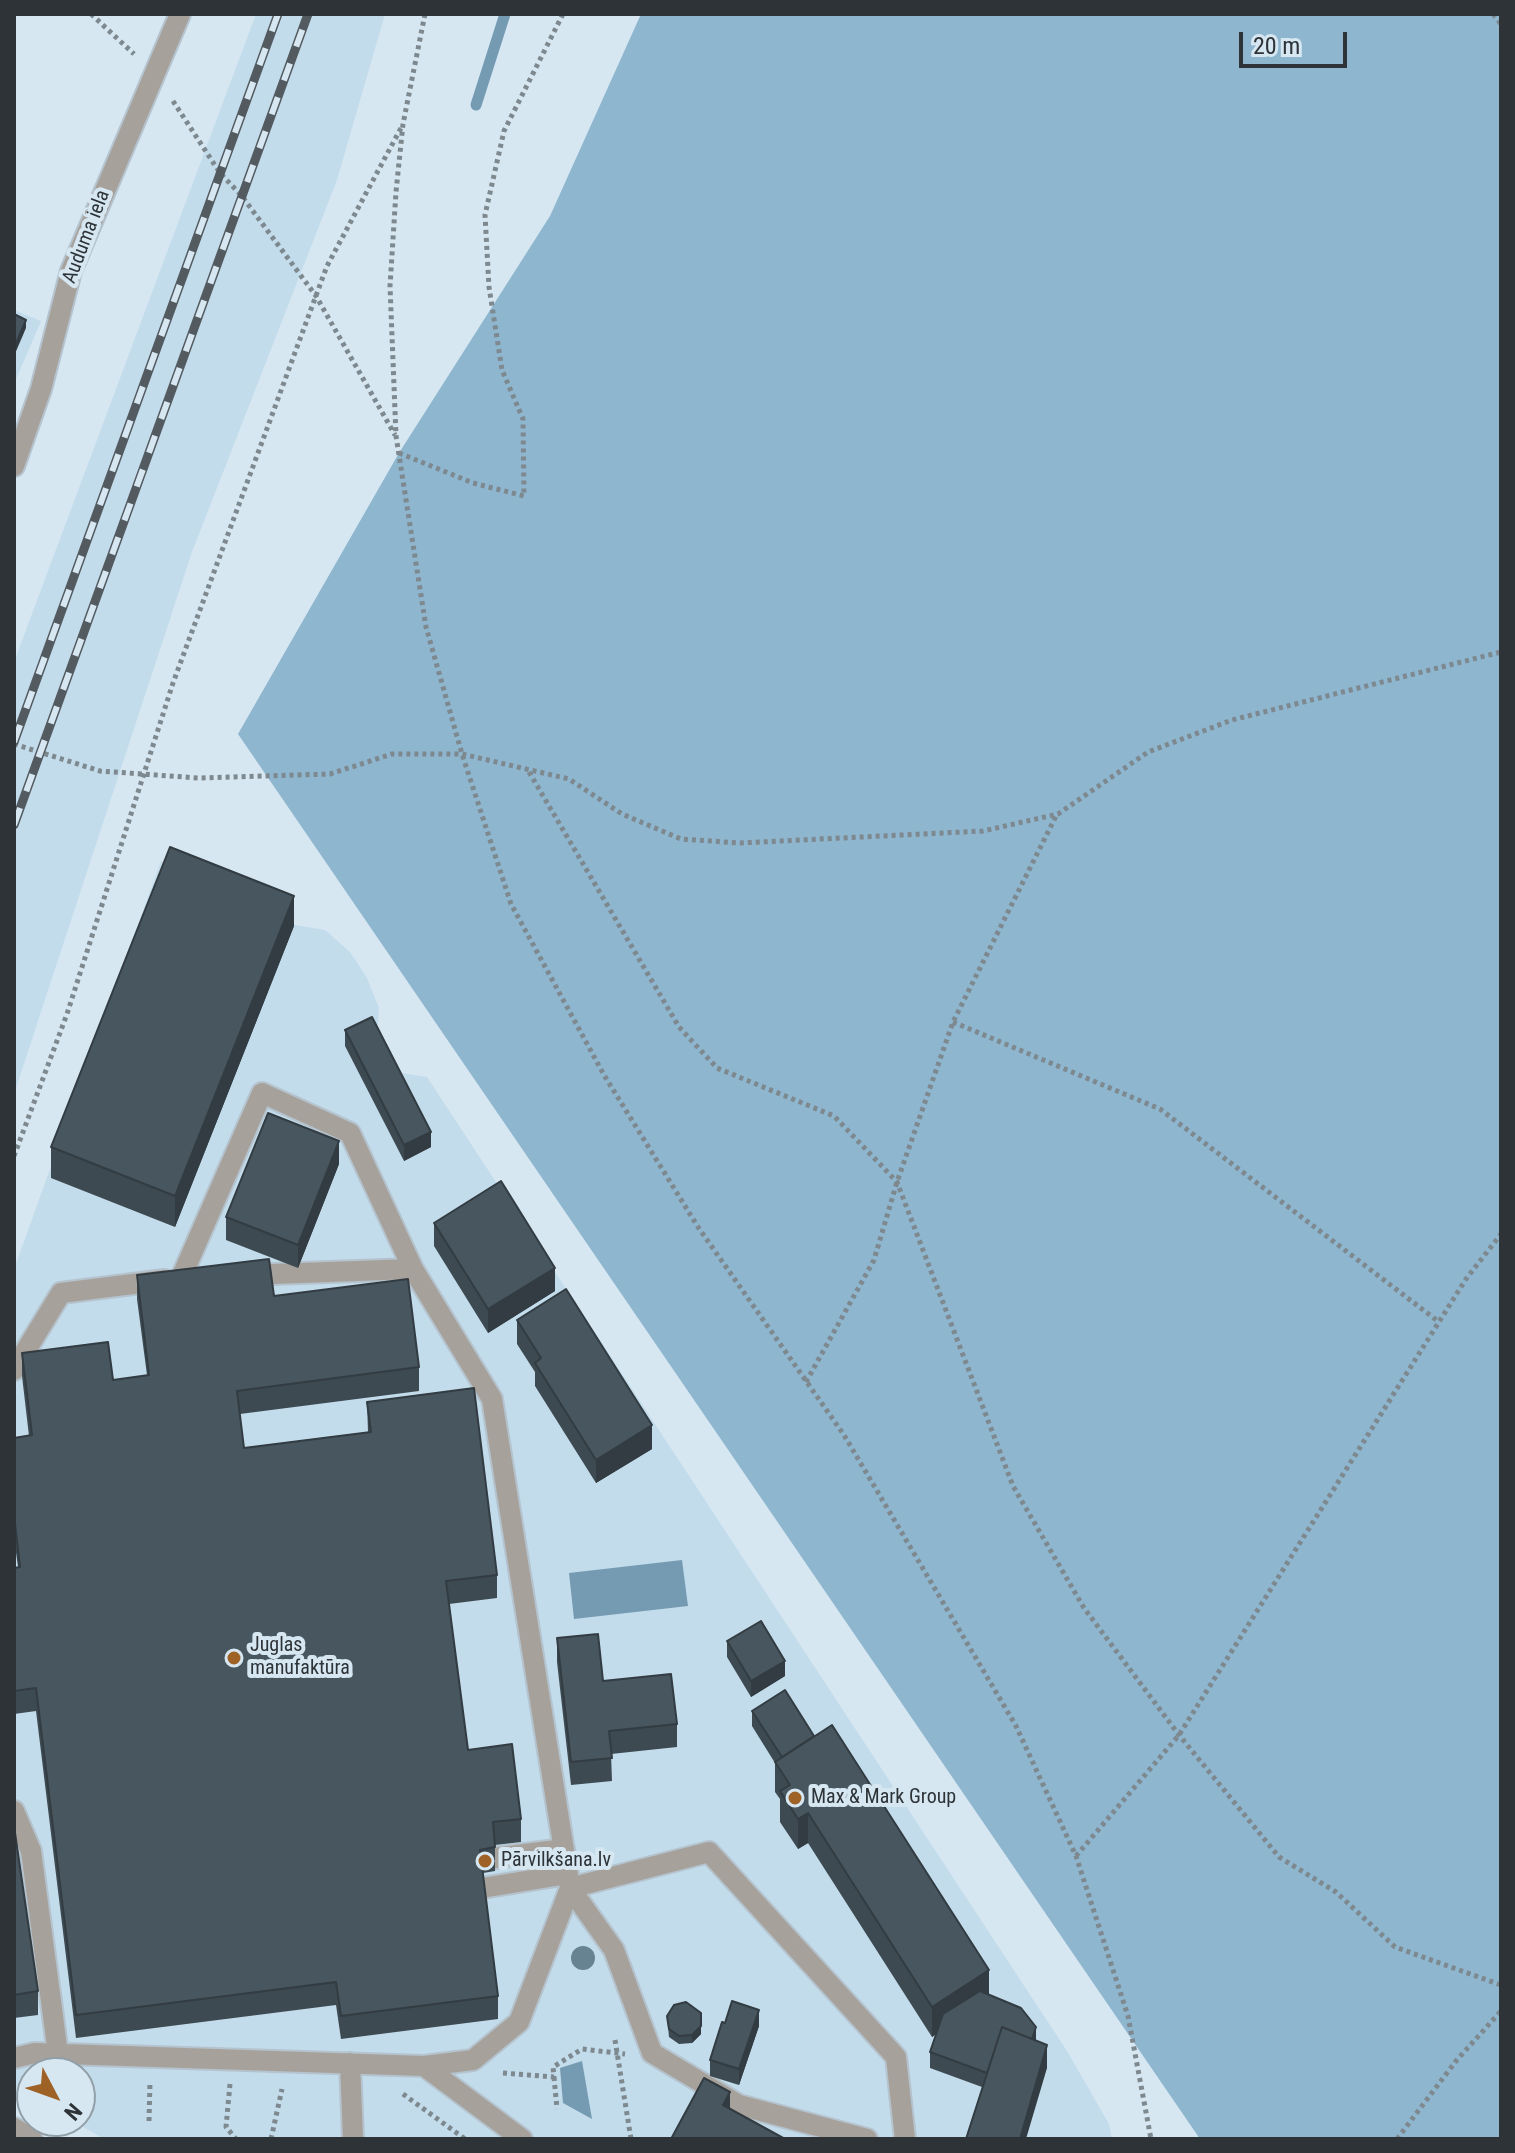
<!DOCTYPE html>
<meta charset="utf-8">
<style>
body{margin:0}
#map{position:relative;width:1515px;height:2153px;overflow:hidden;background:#d6e7f2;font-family:"Roboto Condensed",sans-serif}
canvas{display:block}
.frame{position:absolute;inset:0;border:16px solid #2d3337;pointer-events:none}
.north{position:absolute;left:16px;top:2057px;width:80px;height:80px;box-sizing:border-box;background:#d6e7f2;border:2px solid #929fa7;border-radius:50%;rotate:131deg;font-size:22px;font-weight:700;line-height:32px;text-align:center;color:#2d3337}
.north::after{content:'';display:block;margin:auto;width:28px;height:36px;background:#9f6226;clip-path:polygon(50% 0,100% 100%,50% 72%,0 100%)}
.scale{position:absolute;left:1239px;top:32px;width:108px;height:36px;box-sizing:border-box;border:4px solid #2d3337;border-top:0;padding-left:10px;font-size:24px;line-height:28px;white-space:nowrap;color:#2d3337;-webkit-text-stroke:6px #d6e7f2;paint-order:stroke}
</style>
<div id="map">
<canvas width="1515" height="2153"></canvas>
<div class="frame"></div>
<div class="north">N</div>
<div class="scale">20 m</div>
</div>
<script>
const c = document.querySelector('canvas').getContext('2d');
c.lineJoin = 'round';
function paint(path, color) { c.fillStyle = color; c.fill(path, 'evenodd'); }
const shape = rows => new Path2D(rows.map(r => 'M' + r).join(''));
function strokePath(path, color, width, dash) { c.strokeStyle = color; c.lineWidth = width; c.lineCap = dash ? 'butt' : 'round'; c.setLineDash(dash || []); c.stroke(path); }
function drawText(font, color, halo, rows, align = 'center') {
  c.font = font + ' "Roboto Condensed",sans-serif'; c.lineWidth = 8; c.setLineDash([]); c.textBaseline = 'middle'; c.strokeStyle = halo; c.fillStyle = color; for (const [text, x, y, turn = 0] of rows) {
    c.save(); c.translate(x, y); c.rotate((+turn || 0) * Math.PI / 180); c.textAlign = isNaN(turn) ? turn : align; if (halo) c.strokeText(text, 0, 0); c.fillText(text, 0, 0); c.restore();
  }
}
const built = shape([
 [256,14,385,14,337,180,192,552,14,1094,14,662],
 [14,310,41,321,14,384],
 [161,861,295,925,325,930,350,952,367,978,379,1008,377,1040,395,1072,427,1077,1067,2051,1109,2124,1112,2139,104,2139,72,2121,80,2121,80,2073,32,2073,32,2099,14,2088,14,1269]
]);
const forest = shape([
 [641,14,1501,14,1501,2139,1200,2139,238,734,399,453,550,216]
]);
const water = shape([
 [682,1560,688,1606,574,1619,569,1573],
 [582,2061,592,2119,563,2103,560,2068]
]);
const stream = shape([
 [476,105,505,14]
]);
const path = shape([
 [91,14,134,54],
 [425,14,403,124,396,192,390,286,396,436,426,627,462,754,511,904,604,1075,698,1227,844,1435,1016,1726,1076,1856,1128,2016,1151,2139],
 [1493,14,1501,24],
 [173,101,220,173,241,195,316,296,395,435],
 [399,453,473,483,524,496,523,419,502,370,489,287,485,215,504,131,563,14],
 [14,744,100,771,198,778,330,774,392,754,462,754,569,779,622,814,681,839,740,843,983,831,1058,814,1148,752,1232,720,1501,652],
 [529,772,679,1027,717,1068,834,1116,897,1182,1013,1486,1084,1608,1179,1735,1279,1857,1336,1892,1395,1947,1501,1985],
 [953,1022,1160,1109,1439,1322],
 [14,1156,67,1014,173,683,327,266,401,128],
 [806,1382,874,1260,897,1182,953,1022,1057,814],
 [1076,1856,1179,1735,1466,1279,1501,1234],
 [615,2040,631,2139],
 [503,2073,554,2077,553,2067,582,2049,625,2054],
 [554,2077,557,2109],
 [230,2084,226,2127,236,2139],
 [403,2094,465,2139],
 [149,2121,150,2082],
 [271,2139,282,2089],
 [1397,2139,1456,2061,1501,2011]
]);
const minor = shape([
 [14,466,41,389,71,271,180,14],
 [181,1278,262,1093,350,1133,413,1269],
 [14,1370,61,1293,165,1280],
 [14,1811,31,1851,58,2054],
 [494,1858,564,1849],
 [482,1888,568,1874],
 [14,2058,35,2053,424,2066,473,2060,519,2022,570,1888,492,1399,413,1269,244,1275],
 [350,2063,353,2139],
 [424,2066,522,2139],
 [14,2128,32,2139],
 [867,2139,739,2105,652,2053,614,1950,570,1888,709,1852,896,2057,905,2139]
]);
const rail = shape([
 [14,742,278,14],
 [14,825,308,14]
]);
const trees = [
 [583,1958]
];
const wall = shape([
 [294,926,175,1227,51,1178,51,1147],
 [345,1030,431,1147,404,1161,345,1046],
 [339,1164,298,1268,226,1240,226,1217],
 [434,1223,555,1291,488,1333,434,1246],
 [137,1275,274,1296,419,1367,419,1391,240,1414,244,1448,368,1432,367,1402,497,1575,497,1598,449,1604,468,1750,521,1819,521,1842,495,1845,495,1871,483,1873,498,1996,498,2019,341,2039,336,2005,76,2038,36,1711,14,1714,14,1568,18,1567,14,1538,14,1438,29,1436,22,1376,22,1353,113,1380,147,1375,137,1299],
 [517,1320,652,1449,596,1483,535,1386,535,1372,517,1344],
 [557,1638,603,1681,677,1724,677,1747,611,1754,612,1781,571,1785,557,1662],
 [727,1641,785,1676,751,1697,727,1657],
 [752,1711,814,1736,989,1995,1036,2041,1047,2068,982,2087,930,2068,930,2052,936,2034,932,2037,808,1843,798,1849,780,1822,780,1799,775,1792,775,1763,752,1726],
 [14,1826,38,1991,38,2015,14,2018],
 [701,2013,701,2034,692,2043,679,2044,669,2037,667,2016],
 [725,2023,759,2026,739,2085,710,2076,710,2060]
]);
const shadedWall = shape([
 [26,320,26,328,14,356,14,348],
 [294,896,294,926,175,1227,175,1196],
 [431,1132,431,1147,404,1161,404,1145],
 [339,1141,339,1164,298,1268,298,1245],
 [555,1268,555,1291,488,1333,488,1309],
 [652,1425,652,1449,596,1483,596,1460],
 [785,1661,785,1676,751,1697,751,1681],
 [808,1813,808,1843,798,1849,798,1819],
 [989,1970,989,2000,932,2037,932,2007],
 [759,2010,759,2026,739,2085,739,2069],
 [701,2026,701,2034,692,2043,692,2035],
 [1036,2027,1036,2043,1028,2047],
 [1047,2045,1047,2068,1026,2139,1020,2139],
 [730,2092,730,2122,723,2105]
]);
const building = shape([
 [14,314,26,320,14,348,14,314],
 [170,847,294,896,175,1196,51,1147,170,847],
 [372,1017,431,1132,404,1145,345,1030,372,1017],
 [268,1113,339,1141,298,1245,226,1217,268,1113],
 [501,1181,555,1268,488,1309,434,1223,501,1181],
 [269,1259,274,1296,408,1279,419,1367,237,1391,244,1448,371,1432,367,1402,474,1388,497,1575,446,1581,468,1750,512,1744,521,1819,493,1822,495,1847,480,1850,498,1996,341,2016,336,1982,76,2015,36,1688,14,1691,14,1568,20,1567,14,1515,14,1438,32,1435,22,1353,108,1342,113,1380,149,1375,137,1275,269,1259],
 [566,1289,652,1425,596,1460,535,1363,541,1358,517,1320,566,1289],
 [761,1621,785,1661,751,1681,727,1641,761,1621],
 [598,1634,603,1681,671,1674,677,1724,609,1731,612,1758,571,1762,557,1638,598,1634],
 [785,1690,814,1736,782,1757,752,1711,785,1690],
 [832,1725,989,1970,932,2007,808,1813,798,1819,780,1791,790,1785,775,1762,832,1725],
 [14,1826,38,1991,14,1995,14,1826],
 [980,1991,1021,2008,1036,2027,1032,2039,1002,2027,987,2073,930,2052,943,2014,980,1991],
 [732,2001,759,2010,739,2069,710,2060,722,2022,725,2023,732,2001],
 [686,2002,701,2013,701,2026,692,2035,679,2036,669,2029,667,2016,674,2005,686,2002],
 [1002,2027,1047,2045,1020,2139,966,2139,1002,2027],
 [704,2078,730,2092,723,2105,785,2139,671,2139,704,2078]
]);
const markers = [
 [234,1658,8,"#9f6226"],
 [795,1798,8,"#9f6226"],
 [485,1861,8,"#9f6226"]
];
const streetNames = [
 ["Auduma iela",87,237,-69]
];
const poiNames = [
 ["Juglas",250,1646],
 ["manufaktūra",250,1669],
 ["Max & Mark Group",811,1798],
 ["Pārvilkšana.lv",501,1861]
];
paint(built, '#c3dceb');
paint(forest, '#8eb6ce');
paint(water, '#759bb3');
strokePath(stream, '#759bb3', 11);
strokePath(minor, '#b4c3cd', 24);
strokePath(path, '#7d888f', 5, [4, 4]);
strokePath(minor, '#a7a19c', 20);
strokePath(rail, '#535b61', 9);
strokePath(rail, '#d6e7f2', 6, [18]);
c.fillStyle = '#678291';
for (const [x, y] of trees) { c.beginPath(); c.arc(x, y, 12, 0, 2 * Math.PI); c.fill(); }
paint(wall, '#3d4a52');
paint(shadedWall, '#323c42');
paint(building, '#47565f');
strokePath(building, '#323c42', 2);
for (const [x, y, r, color] of markers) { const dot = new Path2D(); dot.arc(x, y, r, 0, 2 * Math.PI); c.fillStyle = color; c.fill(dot); strokePath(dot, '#d6e7f2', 3); }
drawText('20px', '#2d3337', '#d6e7f2', streetNames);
drawText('20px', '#2d3337', '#d6e7f2', poiNames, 'left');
</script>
